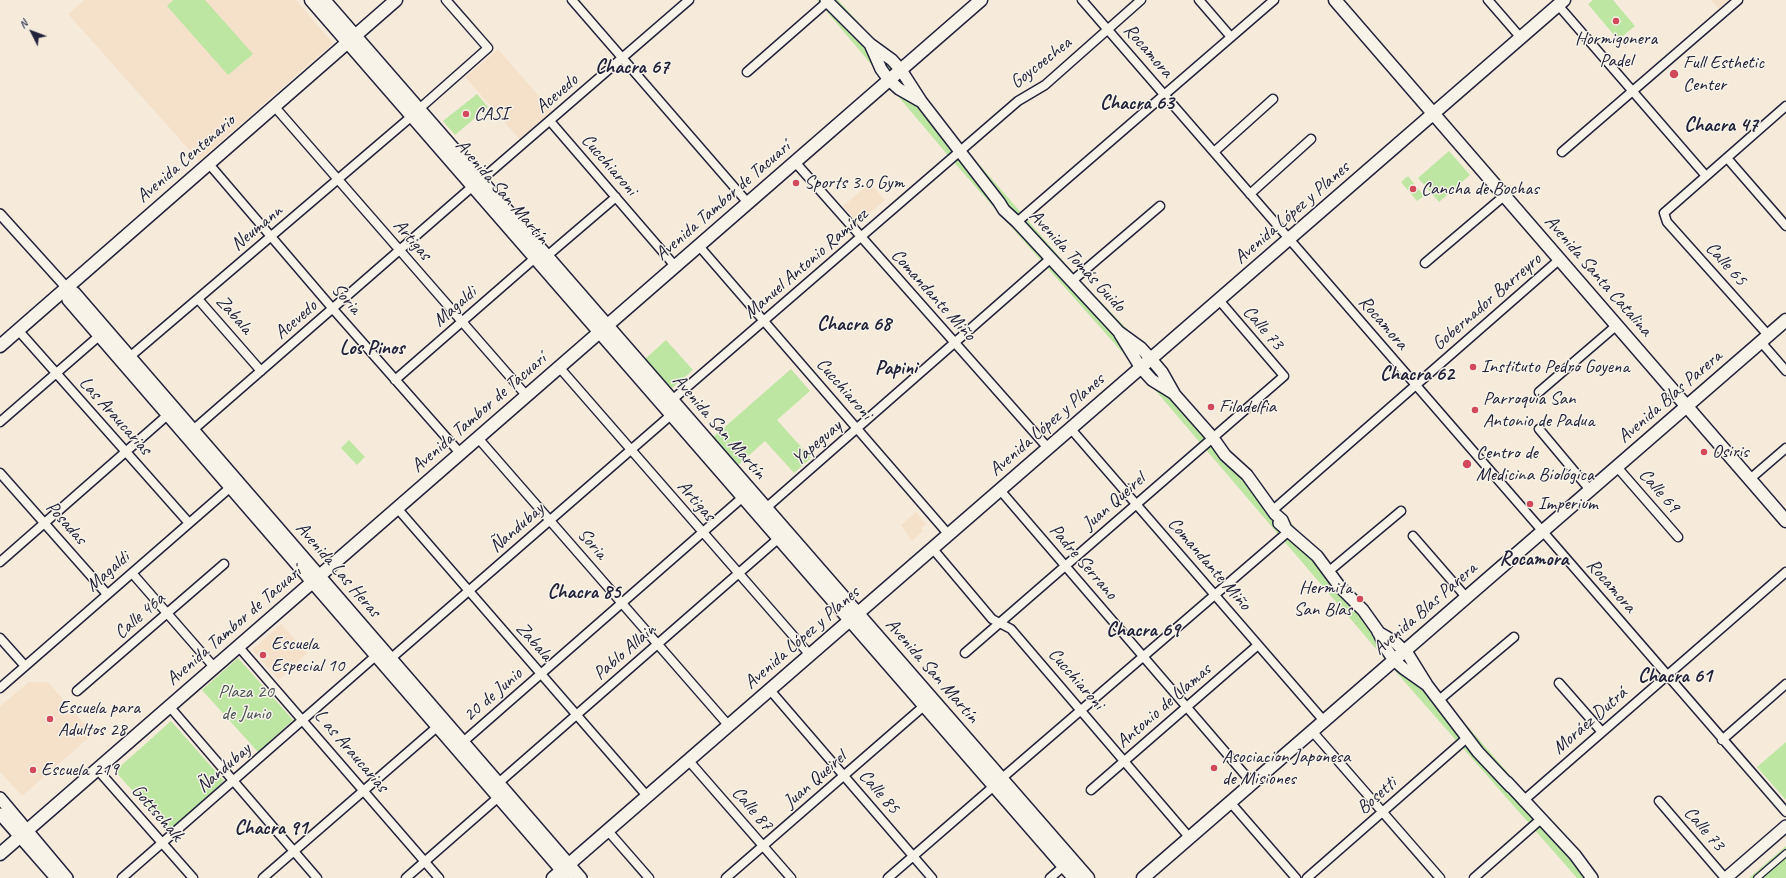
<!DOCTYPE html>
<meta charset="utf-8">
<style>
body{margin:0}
#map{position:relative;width:1786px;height:878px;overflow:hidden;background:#f6ebda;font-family:Caveat,sans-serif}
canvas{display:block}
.north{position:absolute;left:12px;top:12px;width:40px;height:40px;-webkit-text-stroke:3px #f7f3e8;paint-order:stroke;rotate:312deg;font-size:11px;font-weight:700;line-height:16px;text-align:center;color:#22223b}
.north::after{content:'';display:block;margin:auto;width:14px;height:18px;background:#22223b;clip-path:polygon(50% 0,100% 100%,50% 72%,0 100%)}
</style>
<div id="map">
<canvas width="1786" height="878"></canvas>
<div class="north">N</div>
</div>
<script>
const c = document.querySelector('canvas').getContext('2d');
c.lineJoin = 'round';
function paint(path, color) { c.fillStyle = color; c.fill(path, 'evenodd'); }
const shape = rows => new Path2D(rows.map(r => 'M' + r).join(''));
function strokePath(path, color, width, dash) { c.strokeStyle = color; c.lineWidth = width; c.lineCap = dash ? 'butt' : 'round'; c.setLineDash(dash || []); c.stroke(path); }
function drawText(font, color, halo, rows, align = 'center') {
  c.font = font + ' Caveat,sans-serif'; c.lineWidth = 3; c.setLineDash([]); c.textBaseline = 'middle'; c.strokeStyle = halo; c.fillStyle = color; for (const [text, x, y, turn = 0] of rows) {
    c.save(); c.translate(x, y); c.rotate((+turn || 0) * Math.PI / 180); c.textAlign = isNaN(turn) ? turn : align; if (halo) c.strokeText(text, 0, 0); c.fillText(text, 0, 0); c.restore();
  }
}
const built = shape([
 [84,0,296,0,333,43,199,161,68,14],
 [1711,0,1729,0,1719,9],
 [498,49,552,111,520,140,465,77],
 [870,183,885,200,858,223,843,206],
 [916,512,926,524,921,528,923,531,912,541,901,525],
 [281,624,307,653,279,680,252,650],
 [29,682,48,682,93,734,22,796,0,772,0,706]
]);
const green = shape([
 [173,0,205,0,253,54,228,75,167,6],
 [817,0,838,0,901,69,964,147,1077,277,1153,356,1215,435,1599,878,1577,878,1389,664,1138,370,951,159],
 [1593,0,1613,0,1635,26,1618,40,1588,4],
 [477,94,488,107,455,135,443,121],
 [1449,151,1470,175,1439,202,1418,178],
 [1408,176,1424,196,1417,201,1401,182],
 [666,340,693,370,671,389,645,359],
 [791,369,810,391,777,420,811,458,794,473,765,441,736,467,711,439],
 [349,440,365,457,357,465,341,448],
 [238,658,293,720,258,752,202,690],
 [171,721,224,781,168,831,115,771],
 [1786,742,1786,800,1757,767],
 [1786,846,1786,878,1749,878]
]);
const pedestrian = shape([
 [1757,878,1786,853]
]);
const minor = shape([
 [572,0,748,203],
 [1082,0,1786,812],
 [1199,0,1231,37],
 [1488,0,1521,38],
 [1558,5,1706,176],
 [747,72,827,2],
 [274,106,526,395],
 [419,109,488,48,446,0],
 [550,121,675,266],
 [1214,152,1273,99],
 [1562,152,1738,0],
 [1727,158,1786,226],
 [795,162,1048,448],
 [209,164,333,309,460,453],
 [481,180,689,0],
 [1250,194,1311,139],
 [1017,222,1274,0],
 [699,246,949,535],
 [547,256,616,197],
 [1425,263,1504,196],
 [1072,281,1160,206],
 [198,299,261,371],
 [18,330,189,523],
 [1768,335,1667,222,1664,213,1786,106],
 [1761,342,1786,371],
 [126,360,412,116],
 [559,367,810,655],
 [395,380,535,258],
 [1539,392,1617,325],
 [672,400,1018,101,1045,85,1141,0],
 [0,422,99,336],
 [1071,429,1324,721],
 [1539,429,1590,490],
 [193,430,473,186],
 [478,438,729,726],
 [1617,467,1678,537],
 [0,473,107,594],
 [1750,479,1786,448],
 [1000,490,1252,783],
 [397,508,647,796],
 [766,508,1050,259],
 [1273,510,1560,259],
 [1413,536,1466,597],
 [933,549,992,619,1011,629,1189,837],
 [0,562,171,412],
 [1328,572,1401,511],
 [132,573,214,667],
 [0,638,25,666],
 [238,646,439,878],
 [965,653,1284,376,1219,300],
 [388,661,671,415],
 [1559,683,1602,732],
 [0,688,233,485],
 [770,690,932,878],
 [77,691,224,564],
 [1439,700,1514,637],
 [169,706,317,878],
 [1312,731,1440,878],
 [1722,740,1786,684],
 [463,742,743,497],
 [689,761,791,878],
 [97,769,193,878],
 [1001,779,1289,531],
 [495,786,779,538],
 [1091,790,1258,645],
 [1523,801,1786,572],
 [1659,801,1725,878],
 [1230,802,1296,878],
 [608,831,649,878],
 [122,878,379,653],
 [263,878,437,727],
 [406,878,502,794],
 [726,878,925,705],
 [888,878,994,786],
 [1050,878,1064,866],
 [1307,878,1468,737],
 [1474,878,1541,819]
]);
const tertiary = shape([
 [0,214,66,287]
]);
const secondary = shape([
 [826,0,870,44,892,60,901,70,921,101,999,202,1004,210,1017,222,1119,332,1141,348,1151,359,1162,372,1175,395,1213,438,1225,455,1247,475,1275,514,1282,520,1285,527],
 [870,44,881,69,889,80,899,89,920,101],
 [66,287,75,293,581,878],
 [66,287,68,300,568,878],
 [1120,334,1141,368,1152,380,1173,393],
 [1279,523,1317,556,1340,587,1363,610,1378,631,1385,647,1394,660,1403,668,1427,685],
 [1378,632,1395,642,1409,656,1427,685,1478,752,1511,787],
 [1507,782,1575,855,1592,878],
 [0,798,67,878],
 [0,814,56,878],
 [1726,878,1786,826]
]);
const primary = shape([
 [311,0,1074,878],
 [324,0,1088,878],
 [1335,0,1786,521],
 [0,346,396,0],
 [0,854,981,0],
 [553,878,1564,0],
 [1143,878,1786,320]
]);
const markers = [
 [1616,21,4,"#d1495b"],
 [1674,74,5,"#d1495b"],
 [466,114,4,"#d1495b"],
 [796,183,4,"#d1495b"],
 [1413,189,4,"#d1495b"],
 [1473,367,4,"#d1495b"],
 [1211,407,4,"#d1495b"],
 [1475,410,4,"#d1495b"],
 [1704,452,4,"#d1495b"],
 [1467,464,5,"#d1495b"],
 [1530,504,4,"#d1495b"],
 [1360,599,4,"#d1495b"],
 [263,655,4,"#d1495b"],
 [50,719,4,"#d1495b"],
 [1214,768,4,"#d1495b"],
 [33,770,4,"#d1495b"]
];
const poiNames = [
 ["Hormigonera",1616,39,"center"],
 ["Padel",1616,61,"center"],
 ["Full Esthetic",1683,63],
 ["Center",1683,85],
 ["CASI",474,114],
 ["Sports 3.0 Gym",804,183],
 ["Cancha de Bochas",1421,189],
 ["Instituto Pedro Goyena",1481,367],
 ["Parroquia San",1483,399],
 ["Antonio de Padua",1483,421],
 ["Filadelfia",1219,407],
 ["Osiris",1712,452],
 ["Centro de",1476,453],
 ["Medicina Biológica",1476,475],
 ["Imperium",1538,504],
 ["Hermita",1352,588,"right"],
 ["San Blas",1352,610,"right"],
 ["Escuela",271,644],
 ["Especial 10",271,666],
 ["Escuela para",58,708],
 ["Adultos 28",58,730],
 ["Asociacion Japonesa",1222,757],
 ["de Misiones",1222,779],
 ["Escuela 219",41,770]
];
const streetNames = [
 ["Rocamora",1148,51,49],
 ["Goycoechea",1041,63,-38],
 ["Acevedo",557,94,-41],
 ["Avenida Centenario",186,159,-41],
 ["Cucchiaroni",609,165,49],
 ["Avenida San Martín",502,192,49],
 ["Avenida Tambor de Tacuarí",723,201,-41],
 ["Avenida López y Planes",1292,213,-41],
 ["Neumann",257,228,-40],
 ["Artigas",412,240,49],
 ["Avenida Tomás Guido",1077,261,47],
 ["Manuel Antonio Ramírez",806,264,-41],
 ["Calle 65",1726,264,48],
 ["Avenida Santa Catalina",1598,276,49],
 ["Comandante Miño",933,295,48],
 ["Soria",346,299,49],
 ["Gobernador Barreyro",1487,302,-41],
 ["Magaldi",455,307,-41],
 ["Zabala",234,315,49],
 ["Acevedo",296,320,-41],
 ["Rocamora",1383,323,49],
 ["Calle 73",1263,328,49],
 ["Cucchiaroni",844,389,49],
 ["Avenida Blas Parera",1670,397,-41],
 ["Avenida Tambor de Tacuarí",479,413,-41],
 ["Las Araucarias",115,416,48],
 ["Avenida López y Planes",1047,425,-41],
 ["Avenida San Martín",719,427,49],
 ["Yapeguay",817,443,-41],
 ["Calle 69",1659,491,49],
 ["Artigas",696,501,49],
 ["Juan Queirel",1114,502,-41],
 ["Posadas",66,523,48],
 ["Ñandubay",517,528,-41],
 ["Soria",592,544,49],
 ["Padre Serrano",1083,562,49],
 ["Comandante Miño",1209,564,49],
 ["Avenida Las Heras",338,570,49],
 ["Magaldi",108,572,-41],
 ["Rocamora",1611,586,49],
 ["Avenida Blas Parera",1425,609,-41],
 ["Calle 46a",140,616,-41],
 ["Avenida Tambor de Tacuarí",234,626,-41],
 ["Avenida López y Planes",802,638,-41],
 ["Zabala",534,642,49],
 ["Pablo Allain",625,652,-41],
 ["Avenida San Martín",932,671,49],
 ["Cucchiaroni",1076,679,49],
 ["20 de Junio",493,695,-41],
 ["Antonio de Llamas",1164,706,-41],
 ["Moráez Dutrá",1590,721,-41],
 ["L as Araucarias",351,751,49],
 ["Ñandubay",224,768,-41],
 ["Juan Queirel",815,780,-41],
 ["Calle 85",879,792,49],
 ["Bosetti",1377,796,-41],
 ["Calle 87",752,809,49],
 ["Gottschalk",157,813,49],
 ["Calle 73",1704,829,49]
];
const parkNames = [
 ["Plaza 20",246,692],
 ["de Junio",246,714]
];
const neighbourhoodNames = [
 ["Chacra 67",632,68],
 ["Chacra 63",1137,104],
 ["Chacra 47",1721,126],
 ["Chacra 68",854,325],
 ["Los Pinos",372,349],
 ["Papini",896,369],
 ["Chacra 62",1417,375],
 ["Rocamora",1534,560],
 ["Chacra 85",584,593],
 ["Chacra 69",1143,631],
 ["Chacra 61",1675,677],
 ["Chacra 91",271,829]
];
paint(built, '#f5e1ca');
paint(green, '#bce6a2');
strokePath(pedestrian, '#22223b', 8);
strokePath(minor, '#22223b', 11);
strokePath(tertiary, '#22223b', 12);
strokePath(secondary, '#22223b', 14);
strokePath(primary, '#22223b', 15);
strokePath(pedestrian, '#f7f3e8', 5.5);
strokePath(minor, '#f7f3e8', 8);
strokePath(tertiary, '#f7f3e8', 9);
strokePath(secondary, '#f7f3e8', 11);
strokePath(primary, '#f7f3e8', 12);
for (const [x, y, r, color] of markers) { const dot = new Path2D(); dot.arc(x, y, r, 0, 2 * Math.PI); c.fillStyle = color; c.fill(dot); strokePath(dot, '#f7f3e8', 1.5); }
drawText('19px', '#22223b', '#f7f3e8', poiNames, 'left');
drawText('19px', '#22223b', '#f7f3e8', streetNames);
drawText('19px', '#485355', '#f7f3e8', parkNames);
drawText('bold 20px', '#22223b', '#f7f3e8', neighbourhoodNames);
</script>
